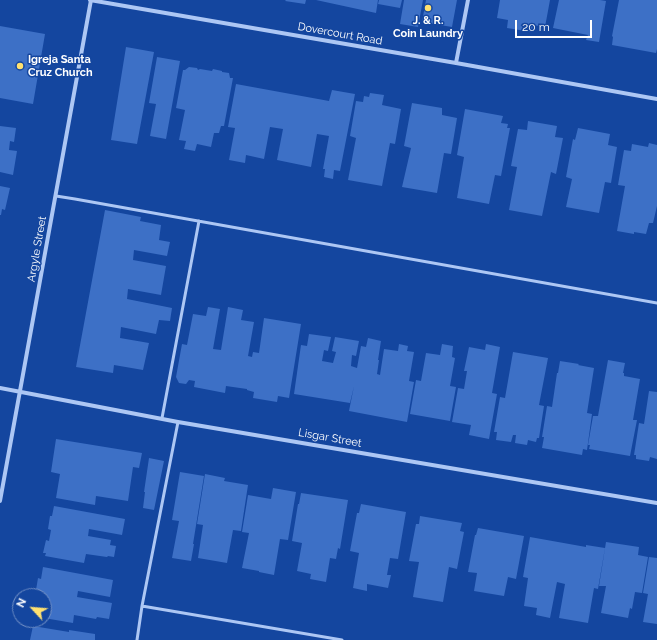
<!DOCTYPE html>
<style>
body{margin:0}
#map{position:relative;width:657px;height:640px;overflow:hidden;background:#14469f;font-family:Raleway,sans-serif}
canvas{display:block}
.north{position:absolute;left:12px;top:588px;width:40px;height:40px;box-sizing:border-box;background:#14469f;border:1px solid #7290c5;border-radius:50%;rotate:296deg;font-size:11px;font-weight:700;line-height:16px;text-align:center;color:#fff}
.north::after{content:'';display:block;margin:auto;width:14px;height:18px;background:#ffe170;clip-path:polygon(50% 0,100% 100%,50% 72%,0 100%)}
.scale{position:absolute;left:515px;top:20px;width:77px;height:18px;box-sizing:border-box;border:2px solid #fff;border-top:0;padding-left:5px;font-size:12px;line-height:14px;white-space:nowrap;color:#fff;-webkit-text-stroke:3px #14469f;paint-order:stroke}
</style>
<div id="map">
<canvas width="657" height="640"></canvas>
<div class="north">N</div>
<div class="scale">20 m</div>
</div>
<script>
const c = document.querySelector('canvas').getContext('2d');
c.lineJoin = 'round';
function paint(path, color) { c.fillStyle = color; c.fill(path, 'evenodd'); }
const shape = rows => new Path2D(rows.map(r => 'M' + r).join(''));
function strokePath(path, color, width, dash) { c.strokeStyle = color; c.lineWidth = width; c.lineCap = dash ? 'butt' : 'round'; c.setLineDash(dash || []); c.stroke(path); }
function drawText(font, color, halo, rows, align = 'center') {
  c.font = font + ' Raleway,sans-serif'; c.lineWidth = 3; c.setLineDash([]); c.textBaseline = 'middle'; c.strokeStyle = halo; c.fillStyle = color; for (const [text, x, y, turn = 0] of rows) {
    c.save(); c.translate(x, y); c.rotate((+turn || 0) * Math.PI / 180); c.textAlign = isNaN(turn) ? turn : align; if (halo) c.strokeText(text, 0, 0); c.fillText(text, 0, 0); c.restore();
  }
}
const building = shape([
 [286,0,306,0,305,4,285,1],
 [316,0,378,0,376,13],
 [379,0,402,0,400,8,378,4],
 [404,0,423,0,418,27,400,24],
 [426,0,457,0,452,27,422,22],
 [500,0,550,0,545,27,533,25,532,32,507,28,508,20,497,18],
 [559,0,600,0,606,1,599,42,586,40,588,35,553,28],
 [619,0,657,0,657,49,656,53,612,45,613,37,612,36],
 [0,26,45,34,33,104,0,98],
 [126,47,154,52,137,144,111,140],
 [157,57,180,61,166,139,150,136,156,104,149,103],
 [189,67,197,68,198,70,200,69,212,71,213,69,222,71,222,72,229,73,230,78,233,78,224,126,221,126,219,133,214,133,211,147,197,144,195,151,184,149,186,141,179,140,185,110,176,108,183,70,185,70],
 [236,84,329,101,332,90,355,94,340,171,334,170,333,179,324,177,325,169,323,169,329,136,317,134,311,167,277,160,283,129,270,127,264,159,246,155,245,163,229,160,235,128,228,127],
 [370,93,384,95,382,105,401,109,395,144,390,143,382,186,348,180,356,138,350,136,356,101,363,102,364,96,369,97],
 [412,103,442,108,442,115,457,118,451,154,444,153,437,193,402,187,411,148,404,146],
 [465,109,503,116,501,123,508,124,507,128,510,128,501,176,495,175,489,204,457,198,464,157,457,155],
 [528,121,557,126,555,137,563,138,556,174,551,172,542,216,509,210,517,167,511,166,518,129,527,130],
 [0,126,16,128,14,142,10,141,9,150,17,151,13,175,0,172],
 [578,128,610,134,608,145,617,147,611,183,605,182,599,213,566,207,572,179,566,177,573,139,575,140],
 [649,143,657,145,657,206,653,223,649,223,646,234,634,232,634,234,617,231,625,186,618,185,624,150,631,151,632,144,648,147],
 [0,186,10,188,5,210,2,209,1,215,0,215],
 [105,210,141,217,140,221,161,225,159,240,170,242,167,256,134,250,133,260,166,266,161,295,128,289,127,299,172,308,170,321,159,320,156,334,121,327,120,338,149,343,143,370,114,365,113,373,76,367],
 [208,307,220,309,213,349,221,350,228,307,243,310,241,320,254,322,248,356,252,357,253,352,259,353,264,318,301,324,289,398,278,396,277,402,253,398,254,392,247,390,247,389,226,386,225,393,194,387,195,381,189,380,186,384,179,383,176,377,182,344,187,345,193,314,206,316],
 [309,334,331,337,328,351,324,350,322,361,333,363,336,352,332,351,335,337,359,341,356,356,352,355,351,366,357,368,361,346,366,347,368,338,381,341,378,360,379,360,377,374,380,375,384,349,398,351,399,344,408,346,407,351,414,352,409,381,414,382,407,422,349,411,354,386,350,403,294,394,301,345,307,346],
 [442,344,453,346,452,357,455,358,450,386,456,387,450,421,410,414,416,380,421,381,426,353,440,355],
 [486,344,500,347,492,393,497,394,489,439,469,435,471,425,452,422,458,388,464,389,467,371,464,371,469,347,485,350],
 [513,352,548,358,539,405,544,406,539,438,537,438,536,442,528,440,527,445,515,443,516,435,513,435,511,442,496,440,497,432,494,432,500,397,505,398],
 [608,360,625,363,623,373,624,373,624,376,640,379,633,420,637,420,630,456,589,449,590,445,588,445,593,416,598,416],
 [560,361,579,364,578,365,594,368,587,413,592,414,587,450,583,449,582,455,542,448,544,437,542,437,547,406,552,407,557,373,558,373],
 [649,391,657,392,657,459,650,457,649,461,636,459,636,455,634,455,639,423,644,424],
 [56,439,142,453,139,468,133,467,128,501,96,496,95,505,56,498,60,474,51,472],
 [149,458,164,461,154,510,143,508,145,492,144,492],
 [180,472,204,476,193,544,194,544,191,561,172,558,179,521,172,520],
 [205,474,225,478,224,481,248,485,241,531,233,530,227,563,198,558,203,525,197,524],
 [273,488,296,492,288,540,280,539,274,575,259,572,259,571,242,568,249,533,242,532,248,495,271,499],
 [301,493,348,500,340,549,338,548,336,559,330,558,326,582,310,579,311,574,297,571,302,543,292,541,298,504,299,504],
 [361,504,406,512,398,559,390,558,387,575,391,575,388,588,367,584,367,591,353,588,359,553,350,551,357,513,359,513],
 [54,506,125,519,122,535,89,529,88,536,111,540,110,545,116,546,114,557,108,556,107,557,86,554,84,563,45,556,46,553,43,553,46,540,49,541,51,530,48,529,50,516,52,516],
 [420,516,462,523,460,531,464,532,457,569,449,567,443,602,413,597,419,562,409,561,416,524,419,524],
 [478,528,524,536,516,579,508,577,504,596,474,591,477,573,468,572,475,535,476,535],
 [530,537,586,547,586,545,605,548,598,589,594,588,588,623,559,618,565,584,557,582,550,618,536,615,537,608,524,606,528,578,523,577],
 [606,542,639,547,638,555,648,557,642,593,635,592,632,609,630,608,628,618,601,613,606,586,599,586],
 [649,557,657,558,657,624,643,622,648,594,643,593],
 [43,567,113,580,110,597,78,591,77,597,112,603,109,619,97,617,96,619,74,615,73,623,44,618,44,596,38,596,39,590,36,590,38,578,41,579],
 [33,626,69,632,69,630,95,634,95,640,30,640]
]);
const lane = shape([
 [56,196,75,199,657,303],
 [162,418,199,221],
 [142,606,342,640],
 [137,640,142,606,178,422]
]);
const street = shape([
 [90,0,456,63,657,99],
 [456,63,468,0],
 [0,388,42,396,178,422,657,503],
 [0,501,91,0]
]);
const markers = [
 [428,8,4,"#ffe170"],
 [20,66,4,"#ffe170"]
];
const poiNames = [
 ["J. & R.",428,21],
 ["Coin Laundry",428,34],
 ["Igreja Santa",28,60,"left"],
 ["Cruz Church",28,73,"left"]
];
const streetNames = [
 ["Dovercourt Road",340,34,10],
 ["Argyle Street",37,249,-80],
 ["Lisgar Street",330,438,10]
];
paint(building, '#3d70c6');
strokePath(lane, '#adc7f4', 3);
strokePath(street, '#adc7f4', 4);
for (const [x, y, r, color] of markers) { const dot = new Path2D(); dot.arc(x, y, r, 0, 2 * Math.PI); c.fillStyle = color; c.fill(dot); strokePath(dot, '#14469f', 1.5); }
drawText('bold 11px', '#fff', '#14469f', poiNames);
drawText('11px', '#fff', '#14469f', streetNames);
</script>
